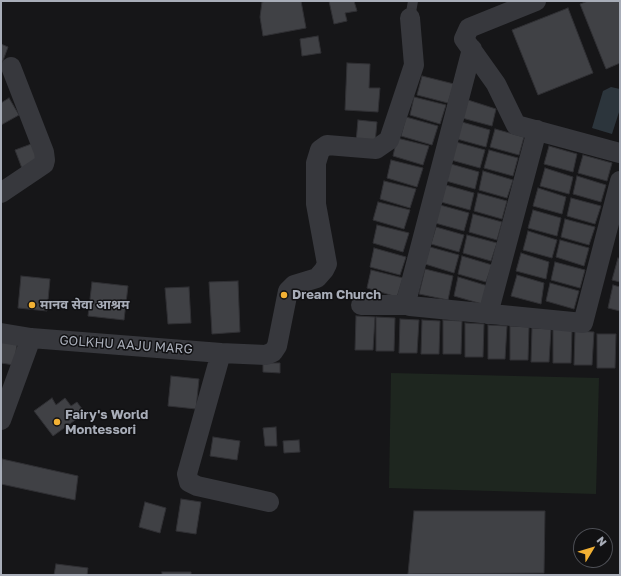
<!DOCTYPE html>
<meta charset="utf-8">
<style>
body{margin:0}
#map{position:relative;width:621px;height:576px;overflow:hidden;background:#161618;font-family:"Golos Text",sans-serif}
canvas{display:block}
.frame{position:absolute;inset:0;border:2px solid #a8adb8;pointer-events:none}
.north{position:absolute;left:573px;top:528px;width:40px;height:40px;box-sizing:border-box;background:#111113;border:1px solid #4d4f55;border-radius:50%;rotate:52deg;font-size:11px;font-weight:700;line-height:16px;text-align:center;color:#a8adb8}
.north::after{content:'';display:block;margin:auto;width:14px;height:18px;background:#f2b134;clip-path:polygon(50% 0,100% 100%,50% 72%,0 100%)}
</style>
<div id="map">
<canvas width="621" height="576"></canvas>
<div class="frame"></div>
<div class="north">N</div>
</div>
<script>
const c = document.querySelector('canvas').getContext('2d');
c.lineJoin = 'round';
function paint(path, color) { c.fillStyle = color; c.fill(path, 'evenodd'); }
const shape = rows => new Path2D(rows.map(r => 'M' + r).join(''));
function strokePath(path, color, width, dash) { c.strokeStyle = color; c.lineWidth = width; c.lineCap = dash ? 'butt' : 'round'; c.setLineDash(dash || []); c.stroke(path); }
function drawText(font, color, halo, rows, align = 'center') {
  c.font = font + ' "Golos Text","Noto Sans Devanagari",sans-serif'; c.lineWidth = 3; c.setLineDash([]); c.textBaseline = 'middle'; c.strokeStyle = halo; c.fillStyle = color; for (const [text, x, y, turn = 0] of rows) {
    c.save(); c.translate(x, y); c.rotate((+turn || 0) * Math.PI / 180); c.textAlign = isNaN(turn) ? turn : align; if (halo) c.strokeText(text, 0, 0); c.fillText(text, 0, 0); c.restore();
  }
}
const green = shape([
 [391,373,599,378,596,494,389,488]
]);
const water = shape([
 [611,87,620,89,620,109,612,134,592,128,603,91]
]);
const building = shape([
 [267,1,301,1,306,28,263,36,260,17,262,2,267,1],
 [329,1,354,1,357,11,345,13,347,21,334,24,329,1],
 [588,1,620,1,620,63,606,69,580,4,588,1],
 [568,8,593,73,538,95,512,30,568,8],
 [318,36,321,53,302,56,300,39,318,36],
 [1,44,8,47,1,66,1,44],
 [347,63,370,64,369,88,380,88,378,112,345,110,347,63],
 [422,76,454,84,448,103,417,95,422,76],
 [414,97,446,105,440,124,410,115,414,97],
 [9,98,19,115,1,125,1,103,9,98],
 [468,100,496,109,492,126,462,118,468,100],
 [406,117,438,126,432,145,401,136,406,117],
 [358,120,377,122,375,143,356,142,358,120],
 [462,122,490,130,486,147,457,139,462,122],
 [495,129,524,137,519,155,490,147,495,129],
 [397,138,429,146,423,165,393,156,397,138],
 [456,142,485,150,480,168,451,160,456,142],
 [34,143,42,164,23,171,15,150,34,143],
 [549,146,577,154,573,172,544,164,549,146],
 [489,150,518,158,513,176,484,168,489,150],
 [583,155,612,163,607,181,578,173,583,155],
 [391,160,423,168,417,187,387,178,391,160],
 [451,164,479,172,475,189,446,181,451,164],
 [545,168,573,177,569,194,540,186,545,168],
 [483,171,513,180,507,198,479,190,483,171],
 [577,176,606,185,601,202,573,194,577,176],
 [384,181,416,189,410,208,380,199,384,181],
 [446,185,474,193,470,210,441,202,446,185],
 [538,188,566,197,562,214,533,206,538,188],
 [478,193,507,201,502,219,474,211,478,193],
 [571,198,601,206,595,224,567,216,571,198],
 [378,202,410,210,404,229,373,220,378,202],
 [440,205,469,213,464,231,435,223,440,205],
 [533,210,561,218,557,236,528,228,533,210],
 [473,214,502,222,497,240,469,232,473,214],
 [565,219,595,227,589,245,561,237,565,219],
 [377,225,409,233,403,252,373,243,377,225],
 [436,227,464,235,459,252,431,244,436,227],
 [528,231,557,240,552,258,523,250,528,231],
 [467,235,497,243,491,261,463,253,467,235],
 [560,240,589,248,584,266,556,257,560,240],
 [430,247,459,255,454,273,425,264,430,247],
 [374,248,406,257,400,275,370,267,374,248],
 [521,253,549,262,546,279,516,271,521,253],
 [462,256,492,265,486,282,458,274,462,256],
 [618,258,620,259,620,282,612,280,618,258],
 [555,262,585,270,580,288,551,280,555,262],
 [425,269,453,276,448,300,419,294,425,269],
 [371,270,403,278,397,297,367,288,371,270],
 [517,275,544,283,541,304,511,296,517,275],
 [21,276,50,279,47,311,18,308,21,276],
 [458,277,488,286,482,304,454,296,458,277],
 [238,281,240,332,212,334,209,282,238,281],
 [92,282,128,286,124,320,88,316,92,282],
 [550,283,579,291,574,309,546,301,550,283],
 [613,285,620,287,620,311,608,308,613,285],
 [189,287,191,323,168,324,165,288,189,287],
 [356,316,375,317,373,350,355,350,356,316],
 [376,317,395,318,394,351,376,351,376,317],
 [400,319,419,320,417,353,399,353,400,319],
 [422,320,440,321,439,354,421,354,422,320],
 [443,320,462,321,461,354,443,354,443,320],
 [465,323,484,324,483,357,465,357,465,323],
 [488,325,507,326,505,359,488,359,488,325],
 [510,326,529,327,528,360,510,360,510,326],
 [532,328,551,329,549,362,531,362,532,328],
 [553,329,572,330,571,363,553,363,553,329],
 [575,331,594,332,592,365,574,365,575,331],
 [597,334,616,334,615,368,597,368,597,334],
 [1,336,18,338,14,365,1,363,1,336],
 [263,363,280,363,280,373,263,372,263,363],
 [171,376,199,379,196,409,168,406,171,376],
 [52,398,56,405,65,398,71,406,77,402,85,413,53,436,34,411,52,398],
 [276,427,277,446,265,446,263,428,276,427],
 [213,437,240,441,237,460,210,456,213,437],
 [299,440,300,452,284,453,283,441,299,440],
 [2,459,78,476,75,500,1,484,2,459],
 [181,499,201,502,196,534,176,531,181,499],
 [145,502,166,508,160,533,139,527,145,502],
 [414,511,545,511,544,573,408,574,414,511],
 [56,564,88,568,87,575,54,575,56,564],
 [162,572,191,572,191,575,162,575,162,572]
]);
const lane = shape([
 [410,18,413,1]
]);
const street = shape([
 [536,1,469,28,464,39,496,84,516,125,620,153],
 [472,49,406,302,407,305,410,306,583,323,620,181],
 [1,193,44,164,45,160,44,152,11,67],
 [361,305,407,305],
 [488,314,537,130],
 [1,333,31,338,221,353,187,474,189,482,197,486,269,502],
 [221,353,266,355,273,352,277,346,288,291,294,285,317,278,324,270,327,264,316,204,316,163,320,150,327,145,376,149,389,140,414,65,410,18],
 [1,420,31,338]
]);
const markers = [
 [284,295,4,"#f2b134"],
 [32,305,4,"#f2b134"],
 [57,422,4,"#f2b134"]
];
const poiNames = [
 ["Dream Church",292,295],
 ["मानव सेवा आश्रम",40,305],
 ["Fairy's World",65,415],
 ["Montessori",65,430]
];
const streetNames = [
 ["GOLKHU AAJU MARG",126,345,4]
];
paint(green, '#1e261f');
paint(water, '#2c353c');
paint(building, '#404145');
strokePath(building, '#303034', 1);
strokePath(lane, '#37383d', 10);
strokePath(street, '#37383d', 20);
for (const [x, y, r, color] of markers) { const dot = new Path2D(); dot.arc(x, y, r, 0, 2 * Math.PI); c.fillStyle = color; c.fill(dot); strokePath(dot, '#111113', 1.5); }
drawText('bold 13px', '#a8adb8', '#111113', poiNames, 'left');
drawText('13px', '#a8adb8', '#111113', streetNames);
</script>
